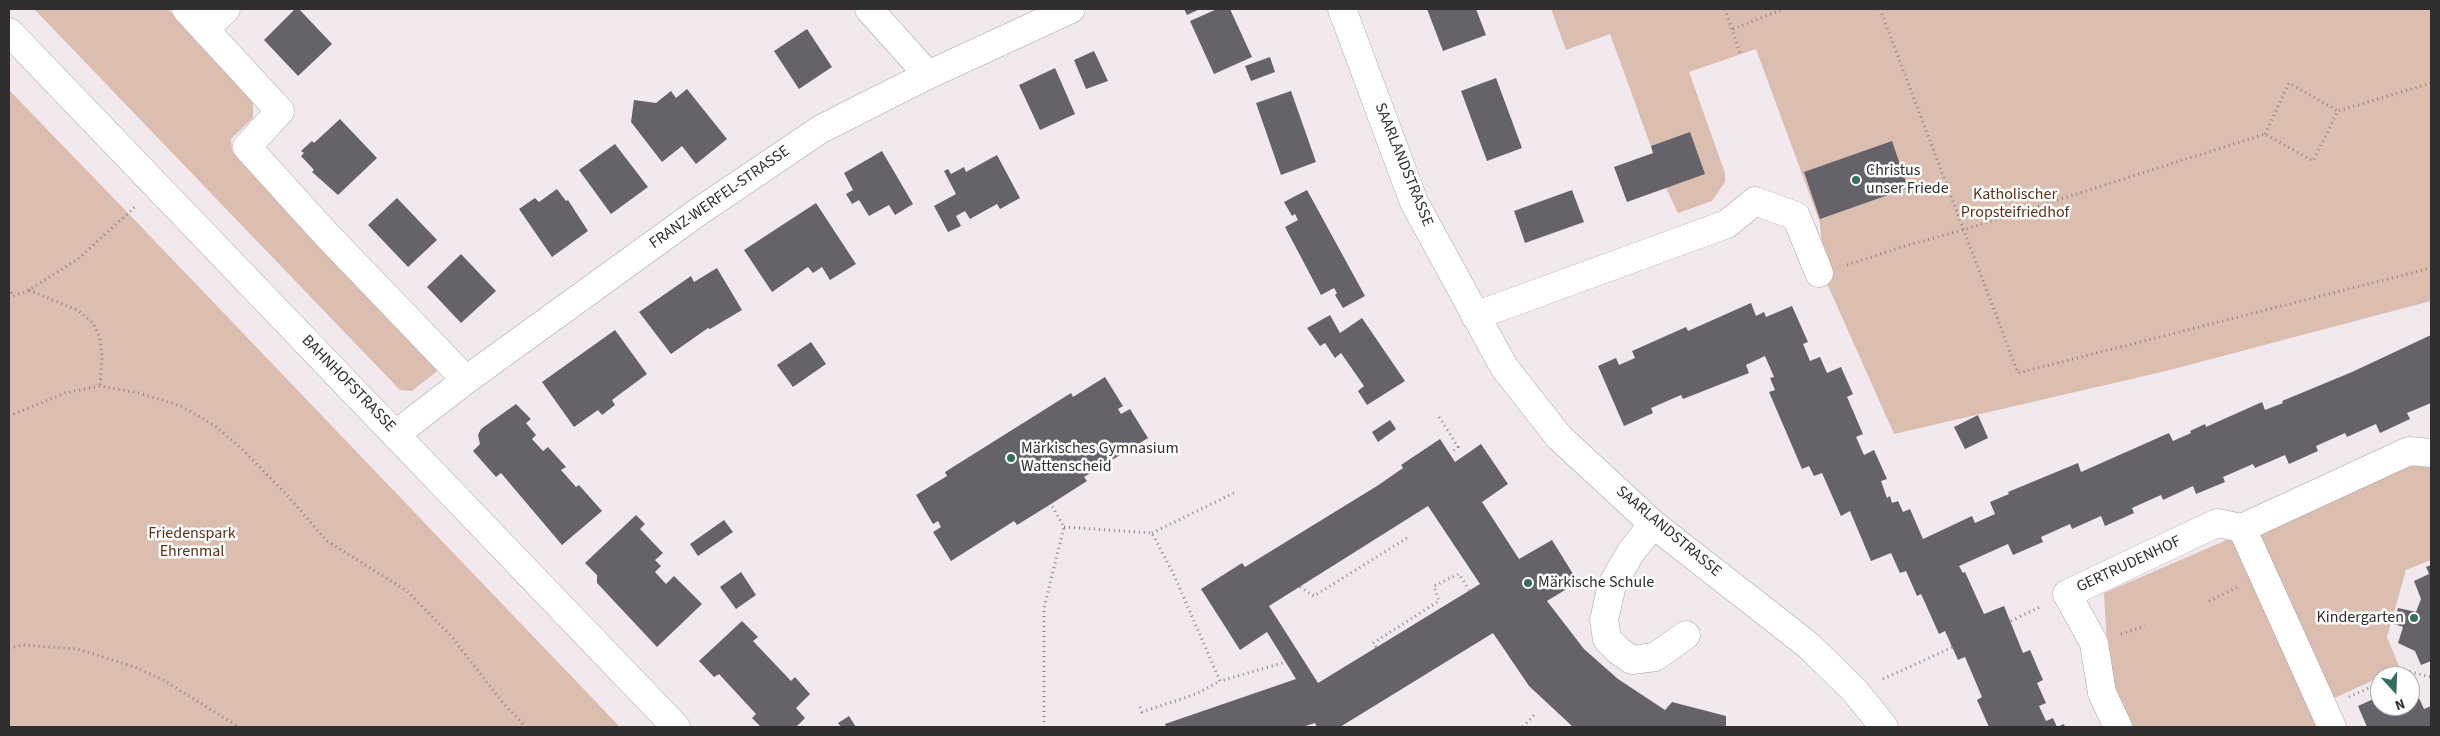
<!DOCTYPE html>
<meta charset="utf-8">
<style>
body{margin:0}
#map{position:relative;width:2440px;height:736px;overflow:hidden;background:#f2e9ef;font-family:"Source Sans 3",sans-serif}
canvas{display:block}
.frame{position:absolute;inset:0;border:10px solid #312e30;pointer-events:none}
.north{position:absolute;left:2370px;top:666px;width:50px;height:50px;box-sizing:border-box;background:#fff;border:1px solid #adabac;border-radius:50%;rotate:160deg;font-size:14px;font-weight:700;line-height:20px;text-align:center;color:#312e30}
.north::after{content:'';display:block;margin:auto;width:18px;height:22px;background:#336f5b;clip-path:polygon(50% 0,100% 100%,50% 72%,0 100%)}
</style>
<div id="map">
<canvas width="2440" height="736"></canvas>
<div class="frame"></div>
<div class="north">N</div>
</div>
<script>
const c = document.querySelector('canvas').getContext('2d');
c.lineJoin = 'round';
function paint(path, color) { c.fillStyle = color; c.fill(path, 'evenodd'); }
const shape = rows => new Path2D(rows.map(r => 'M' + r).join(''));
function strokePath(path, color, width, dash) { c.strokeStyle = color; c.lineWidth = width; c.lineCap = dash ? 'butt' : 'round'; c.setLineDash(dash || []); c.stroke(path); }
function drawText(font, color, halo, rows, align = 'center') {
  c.font = font + ' "Source Sans 3",sans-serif'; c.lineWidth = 5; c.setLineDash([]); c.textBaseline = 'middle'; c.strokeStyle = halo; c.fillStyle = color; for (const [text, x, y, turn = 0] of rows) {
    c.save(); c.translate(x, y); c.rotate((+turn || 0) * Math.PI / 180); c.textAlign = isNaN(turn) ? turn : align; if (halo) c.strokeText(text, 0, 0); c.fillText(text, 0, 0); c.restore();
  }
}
const green = shape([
 [34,9,168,9,253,97,253,118,231,139,232,151,440,369,412,391,400,390],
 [1551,9,2431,9,2431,301,2166,371,1894,434,1825,279,1820,223,1756,49,1689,72,1725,173,1725,182,1712,201,1678,213,1666,188,1610,34,1566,50],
 [9,90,128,213,620,727,9,727],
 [2405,463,2431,466,2431,560,2406,570,2387,637,2400,668,2317,706,2326,727,2125,727,2110,697,2104,593]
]);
const building = shape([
 [295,9,299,9,332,44,298,76,264,40],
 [1184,9,1200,9,1187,15],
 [1217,9,1230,9,1252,57,1214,74,1190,21],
 [1427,9,1476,9,1486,35,1443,51],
 [807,29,832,67,799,89,774,51],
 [1094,51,1108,81,1086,89,1074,60],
 [1270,57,1275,72,1251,81,1245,66],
 [1055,68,1075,114,1040,130,1019,85],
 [1496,78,1522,148,1487,161,1461,91],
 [687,89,727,139,696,164,682,146,662,162,631,122,634,100,656,103,671,91,676,98],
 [1291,91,1316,162,1281,175,1256,103],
 [340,119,377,158,338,195,312,172,314,170,301,156,304,153,301,151,312,141,314,143],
 [1690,132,1705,174,1627,202,1614,167,1653,153,1651,146],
 [1892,141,1908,188,1820,219,1804,172],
 [615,144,648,187,611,214,579,170],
 [882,151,913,204,895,215,889,205,869,216,859,200,852,204,846,194,853,190,844,173],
 [997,155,1020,198,1000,209,997,204,970,219,965,211,956,216,961,226,948,232,934,206,956,194,944,171,948,169,951,174,964,167,966,172],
 [557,189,566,201,568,200,588,231,552,257,519,209,535,198,539,202],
 [1307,190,1365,296,1343,308,1335,295,1337,293,1334,288,1321,295,1285,227,1298,220,1295,214,1292,216,1284,202],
 [1572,190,1584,222,1525,243,1514,211],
 [397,198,437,240,408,267,368,225],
 [816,203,856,264,830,280,822,267,813,273,808,267,772,292,744,250],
 [461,254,496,291,461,323,427,287],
 [717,268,742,310,710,329,708,328,671,354,639,312,691,276,694,282],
 [1751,303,1756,316,1764,312,1766,317,1792,306,1808,342,1803,344,1810,361,1820,357,1827,373,1841,367,1853,394,1847,397,1863,434,1856,437,1864,455,1874,450,1887,479,1881,481,1887,498,1890,496,1892,503,1898,501,1903,512,1910,509,1923,539,1972,516,1975,523,1995,514,1990,502,2009,494,2008,492,2078,463,2081,472,2169,433,2173,441,2191,433,2190,431,2205,424,2206,427,2262,402,2265,410,2283,403,2282,401,2352,372,2431,335,2431,403,2407,413,2410,419,2380,433,2376,424,2347,437,2345,433,2316,446,2318,451,2289,464,2285,455,2255,468,2253,464,2223,477,2225,482,2196,494,2193,486,2163,500,2161,495,2132,508,2134,513,2105,526,2101,516,2072,529,2070,524,2041,537,2043,542,2013,555,2008,544,1959,566,1963,573,1965,572,1984,614,2004,606,2023,653,2030,650,2043,680,2037,683,2046,703,2039,706,2046,721,2053,718,2057,727,2064,724,2065,727,1989,727,1977,700,1982,697,1965,657,1958,660,1945,631,1939,634,1921,594,1917,596,1906,571,1900,573,1891,553,1871,561,1850,511,1841,516,1822,473,1814,476,1809,466,1802,469,1769,392,1775,390,1770,378,1774,377,1765,356,1746,365,1749,373,1683,399,1681,395,1651,408,1653,413,1624,426,1598,366,1616,358,1619,365,1635,358,1632,351,1686,327,1688,331],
 [1330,315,1340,333,1362,318,1405,381,1367,405,1358,391,1364,386,1341,353,1335,358,1325,343,1320,346,1307,328],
 [615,330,647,374,612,400,615,405,602,415,598,410,574,427,542,382],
 [811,342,826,364,793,387,777,365],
 [1105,377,1123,406,1118,409,1121,414,1130,409,1148,438,1084,477,1087,481,1051,504,1017,525,1014,521,951,561,933,532,941,527,938,521,933,524,916,495,947,476,945,472,1071,393,1073,397],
 [516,404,531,419,526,423,536,435,532,439,543,451,548,447,566,467,561,470,576,487,579,485,602,511,562,545,501,473,496,477,473,451,480,444,478,435,481,429],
 [1978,415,1988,438,1965,449,1954,427],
 [1390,420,1396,429,1378,442,1372,432],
 [1440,439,1455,462,1481,444,1508,484,1482,502,1519,559,1552,540,1578,582,1547,601,1584,649,1618,679,1665,710,1672,702,1726,716,1726,727,1573,727,1529,686,1493,633,1340,727,1317,727,1315,723,1302,727,1166,727,1165,724,1296,679,1267,632,1240,650,1201,589,1242,563,1245,567,1377,486,1403,468,1401,465],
 [1428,506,1480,584,1318,683,1269,606],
 [636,515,645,524,640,529,663,553,655,560,661,566,655,572,666,584,674,576,702,604,657,647,597,583,597,575,585,563],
 [724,520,733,532,698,556,690,544],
 [2431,565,2431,661,2421,665,2415,651,2398,643,2403,627,2394,624,2398,608,2416,612,2421,599,2414,581,2429,574,2426,567],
 [741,572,756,595,736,609,720,587],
 [742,621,758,637,753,641,791,681,795,677,810,694,796,708,805,718,796,727,761,727,752,718,756,714,719,674,714,677,699,661],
 [2380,696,2380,706,2410,706,2410,696,2412,701,2419,698,2424,709,2431,706,2431,727,2367,727,2358,706],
 [849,716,856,727,841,727,838,723]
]);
const path = shape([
 [1725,9,1740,53],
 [1880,9,2018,373,2431,268],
 [1733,29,1783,9],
 [2265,134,2289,83,2338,111],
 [1847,265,1908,245,1963,230,2265,134,2313,161,2338,111,2431,83],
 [9,288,13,296],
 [29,290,77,310,93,323,100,338,102,357,100,386],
 [9,298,29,290,78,259,137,205],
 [9,416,65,393,100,386,139,393,181,406,215,426,244,451,285,493,327,541,407,591,451,636,503,703,526,727],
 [1439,417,1458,447,1453,451],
 [1064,527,1152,533,1174,575,1220,681,1286,662],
 [1152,533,1236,492],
 [1300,587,1314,596,1407,538],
 [2209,601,2238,587],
 [2011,621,2042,606],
 [2121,634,2145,626],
 [1376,647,1373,643,1439,601,1434,586,1459,574,1469,590],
 [9,648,23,645,77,649,135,667,163,680,239,727],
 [2396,676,2407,671,2431,677],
 [1883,679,1953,647],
 [2349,697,2380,683],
 [1140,707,1142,712,1196,694,1220,681],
 [1044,727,1044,608,1064,527,1051,504],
 [1523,727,1535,714]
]);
const minor = shape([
 [186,9,280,111,247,147,324,232,466,380],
 [869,9,928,75],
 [1342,9,1414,202,1504,367,1559,437,1653,524,1808,645,1855,691,1884,727],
 [205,29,226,9],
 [9,32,676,727],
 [1475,316,1727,224,1755,201,1796,216,1819,273],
 [396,434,466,380,698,212,821,129,928,75,1071,9],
 [1653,524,1631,552,1612,585,1604,620,1607,639,1619,651,1632,660,1655,657,1686,635],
 [2242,528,2332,727],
 [2118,727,2102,693,2094,643,2067,594,2217,523,2242,528,2409,451,2431,453]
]);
const markers = [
 [1856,180,5,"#336f5b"],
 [1011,458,5,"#336f5b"],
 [1528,583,5,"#336f5b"],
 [2414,618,5,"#336f5b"]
];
const streetNames = [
 ["SAARLANDSTRASSE",1403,165,68],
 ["FRANZ-WERFEL-STRASSE",720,198,-35],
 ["BAHNHOFSTRASSE",348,384,46],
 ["SAARLANDSTRASSE",1668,532,40],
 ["GERTRUDENHOF",2129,565,-25]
];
const poiNames = [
 ["Christus",1866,171],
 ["unser Friede",1866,189],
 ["Märkisches Gymnasium",1021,449],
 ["Wattenscheid",1021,467],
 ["Märkische Schule",1538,583],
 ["Kindergarten",2404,618,"right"]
];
const parkNames = [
 ["Katholischer",2015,195],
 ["Propsteifriedhof",2015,213],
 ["Friedenspark",192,534],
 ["Ehrenmal",192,552]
];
paint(green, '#dcbeb0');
paint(building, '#65626a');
strokePath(minor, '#aaa1a7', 29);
strokePath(path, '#898387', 3, [1, 4]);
strokePath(minor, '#fff', 28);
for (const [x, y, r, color] of markers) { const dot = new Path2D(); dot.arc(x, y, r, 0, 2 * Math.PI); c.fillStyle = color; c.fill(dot); strokePath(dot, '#fff', 2); }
drawText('16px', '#312e30', '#fff', streetNames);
drawText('16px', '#312e30', '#fff', poiNames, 'left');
drawText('16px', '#5c311b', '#fff', parkNames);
</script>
